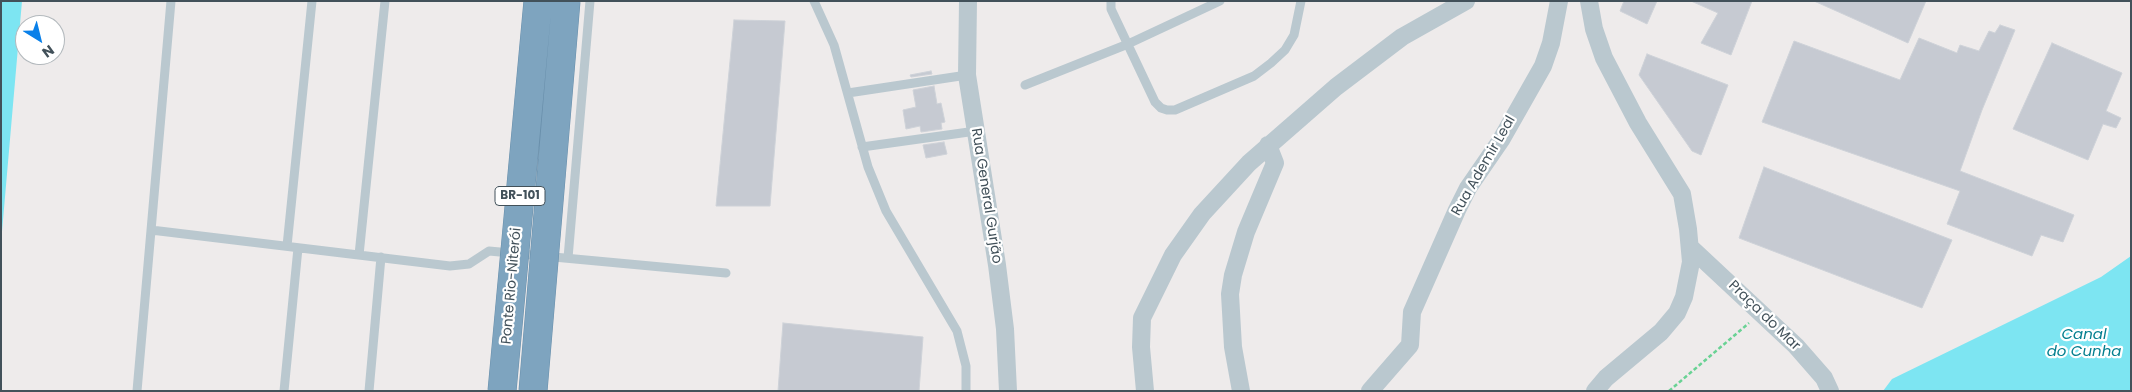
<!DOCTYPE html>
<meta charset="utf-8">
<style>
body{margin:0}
#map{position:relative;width:2132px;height:392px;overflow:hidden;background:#eeebeb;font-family:Poppins,sans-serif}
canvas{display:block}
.frame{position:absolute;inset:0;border:2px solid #42515a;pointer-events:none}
.north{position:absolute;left:15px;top:15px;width:50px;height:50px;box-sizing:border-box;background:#fff;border:1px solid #b3b9bd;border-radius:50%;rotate:144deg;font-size:14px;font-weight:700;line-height:20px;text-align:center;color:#42515a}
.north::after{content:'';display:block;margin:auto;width:18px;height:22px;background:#0a80e9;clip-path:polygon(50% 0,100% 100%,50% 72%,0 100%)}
</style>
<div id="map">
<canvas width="2132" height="392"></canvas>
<div class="frame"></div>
<div class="north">N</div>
</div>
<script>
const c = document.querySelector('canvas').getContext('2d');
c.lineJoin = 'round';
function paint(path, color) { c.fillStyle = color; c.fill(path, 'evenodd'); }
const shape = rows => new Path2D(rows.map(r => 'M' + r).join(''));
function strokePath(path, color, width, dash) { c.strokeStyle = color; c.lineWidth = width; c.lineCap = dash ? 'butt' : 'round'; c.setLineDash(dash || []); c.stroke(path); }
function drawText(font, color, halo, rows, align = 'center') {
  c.font = font + ' Poppins,sans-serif'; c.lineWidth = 4.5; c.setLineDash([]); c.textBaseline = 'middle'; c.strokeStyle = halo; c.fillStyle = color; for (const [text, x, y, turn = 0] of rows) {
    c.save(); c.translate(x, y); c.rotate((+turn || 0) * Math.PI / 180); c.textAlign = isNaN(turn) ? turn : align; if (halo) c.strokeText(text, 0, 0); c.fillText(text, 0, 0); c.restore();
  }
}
const water = shape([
 [1,1,22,1,1,243],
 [2131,256,2131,391,1883,391,1892,379,2101,277]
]);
const building = shape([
 [1624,1,1657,1,1647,24,1620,11,1624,1],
 [1691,1,1752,1,1731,55,1701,43,1718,13,1691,1],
 [1814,1,1926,1,1908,43,1814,1],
 [734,20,785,21,770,206,716,206,734,20],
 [2000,25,2015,30,1982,110,1960,171,2074,215,2063,242,2041,235,2032,256,1947,224,1960,191,1762,122,1794,41,1900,80,1919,38,1957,53,1960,45,1979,51,1989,31,1995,33,2000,25],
 [2052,43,2122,73,2106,111,2121,118,2116,128,2103,124,2088,160,2013,129,2052,43],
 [1647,54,1728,85,1701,155,1692,151,1639,75,1647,54],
 [931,71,932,74,911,77,910,75,931,71],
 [934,86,937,104,941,103,945,122,941,123,942,129,921,132,920,126,906,129,903,110,916,107,913,90,934,86],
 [944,142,947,154,926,158,923,145,944,142],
 [1764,167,1952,240,1922,308,1739,238,1764,167],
 [783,323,923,337,919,391,778,391,783,323]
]);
const path = shape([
 [1669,391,1749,323]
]);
const lane = shape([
 [814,1,834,45,868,167,886,211,957,331,966,366,966,391],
 [1111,1,1111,9,1155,102,1161,108,1167,110,1175,110,1254,76,1271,63,1285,50,1294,35,1301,1],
 [1025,85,1128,44,1220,1],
 [848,93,967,75],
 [862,147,976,131],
 [151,230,450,266,469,264,489,251,726,273],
 [287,246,312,1],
 [359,255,385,1],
 [568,258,590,1],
 [137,391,171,1],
 [284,391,298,248],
 [369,391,381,257]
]);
const street = shape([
 [968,1,967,75,997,265,1005,329,1008,391],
 [1589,1,1594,29,1604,58,1638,123,1682,194,1688,229,1691,262,1684,297,1677,313,1661,332,1606,378,1595,391],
 [1690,247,1796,346,1824,378,1830,391],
 [1145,391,1141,347,1142,318,1173,255,1202,214,1249,163,1336,87,1402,37,1466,1],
 [1241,391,1233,347,1230,294,1233,275,1246,232,1275,163,1268,145],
 [1370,391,1410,345,1412,312,1457,210,1468,188,1501,140,1543,66,1551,43,1559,1]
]);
const highwayBridge = shape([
 [502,391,538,1],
 [533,391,566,1]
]);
const shields = [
 [520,196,50]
];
const shieldNames = [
 ["BR-101",520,196]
];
const streetNames = [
 ["Rua Ademir Leal",1484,166,-60],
 ["Rua General Gurjão",986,196,81],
 ["Ponte Rio-Niterói",512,286,-85],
 ["Praça do Mar",1764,316,44]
];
const waterNames = [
 ["Canal",2084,335],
 ["do Cunha",2084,352]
];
paint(water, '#7de5f2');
paint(building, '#c6cad2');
strokePath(building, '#ced2d8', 1);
strokePath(path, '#69d294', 2.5, [4, 2.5]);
strokePath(lane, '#bac8cf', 9);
strokePath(street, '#bac8cf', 18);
strokePath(highwayBridge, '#698fab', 29, []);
strokePath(highwayBridge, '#7ea4bf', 28);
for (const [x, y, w] of shields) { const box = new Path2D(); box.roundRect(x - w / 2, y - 9.5, w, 19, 4); c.fillStyle = '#fff'; c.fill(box); strokePath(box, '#42515a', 1); }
drawText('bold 12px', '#42515a', null, shieldNames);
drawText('14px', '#42515a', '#fff', streetNames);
drawText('italic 15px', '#047f8f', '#fff', waterNames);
</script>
